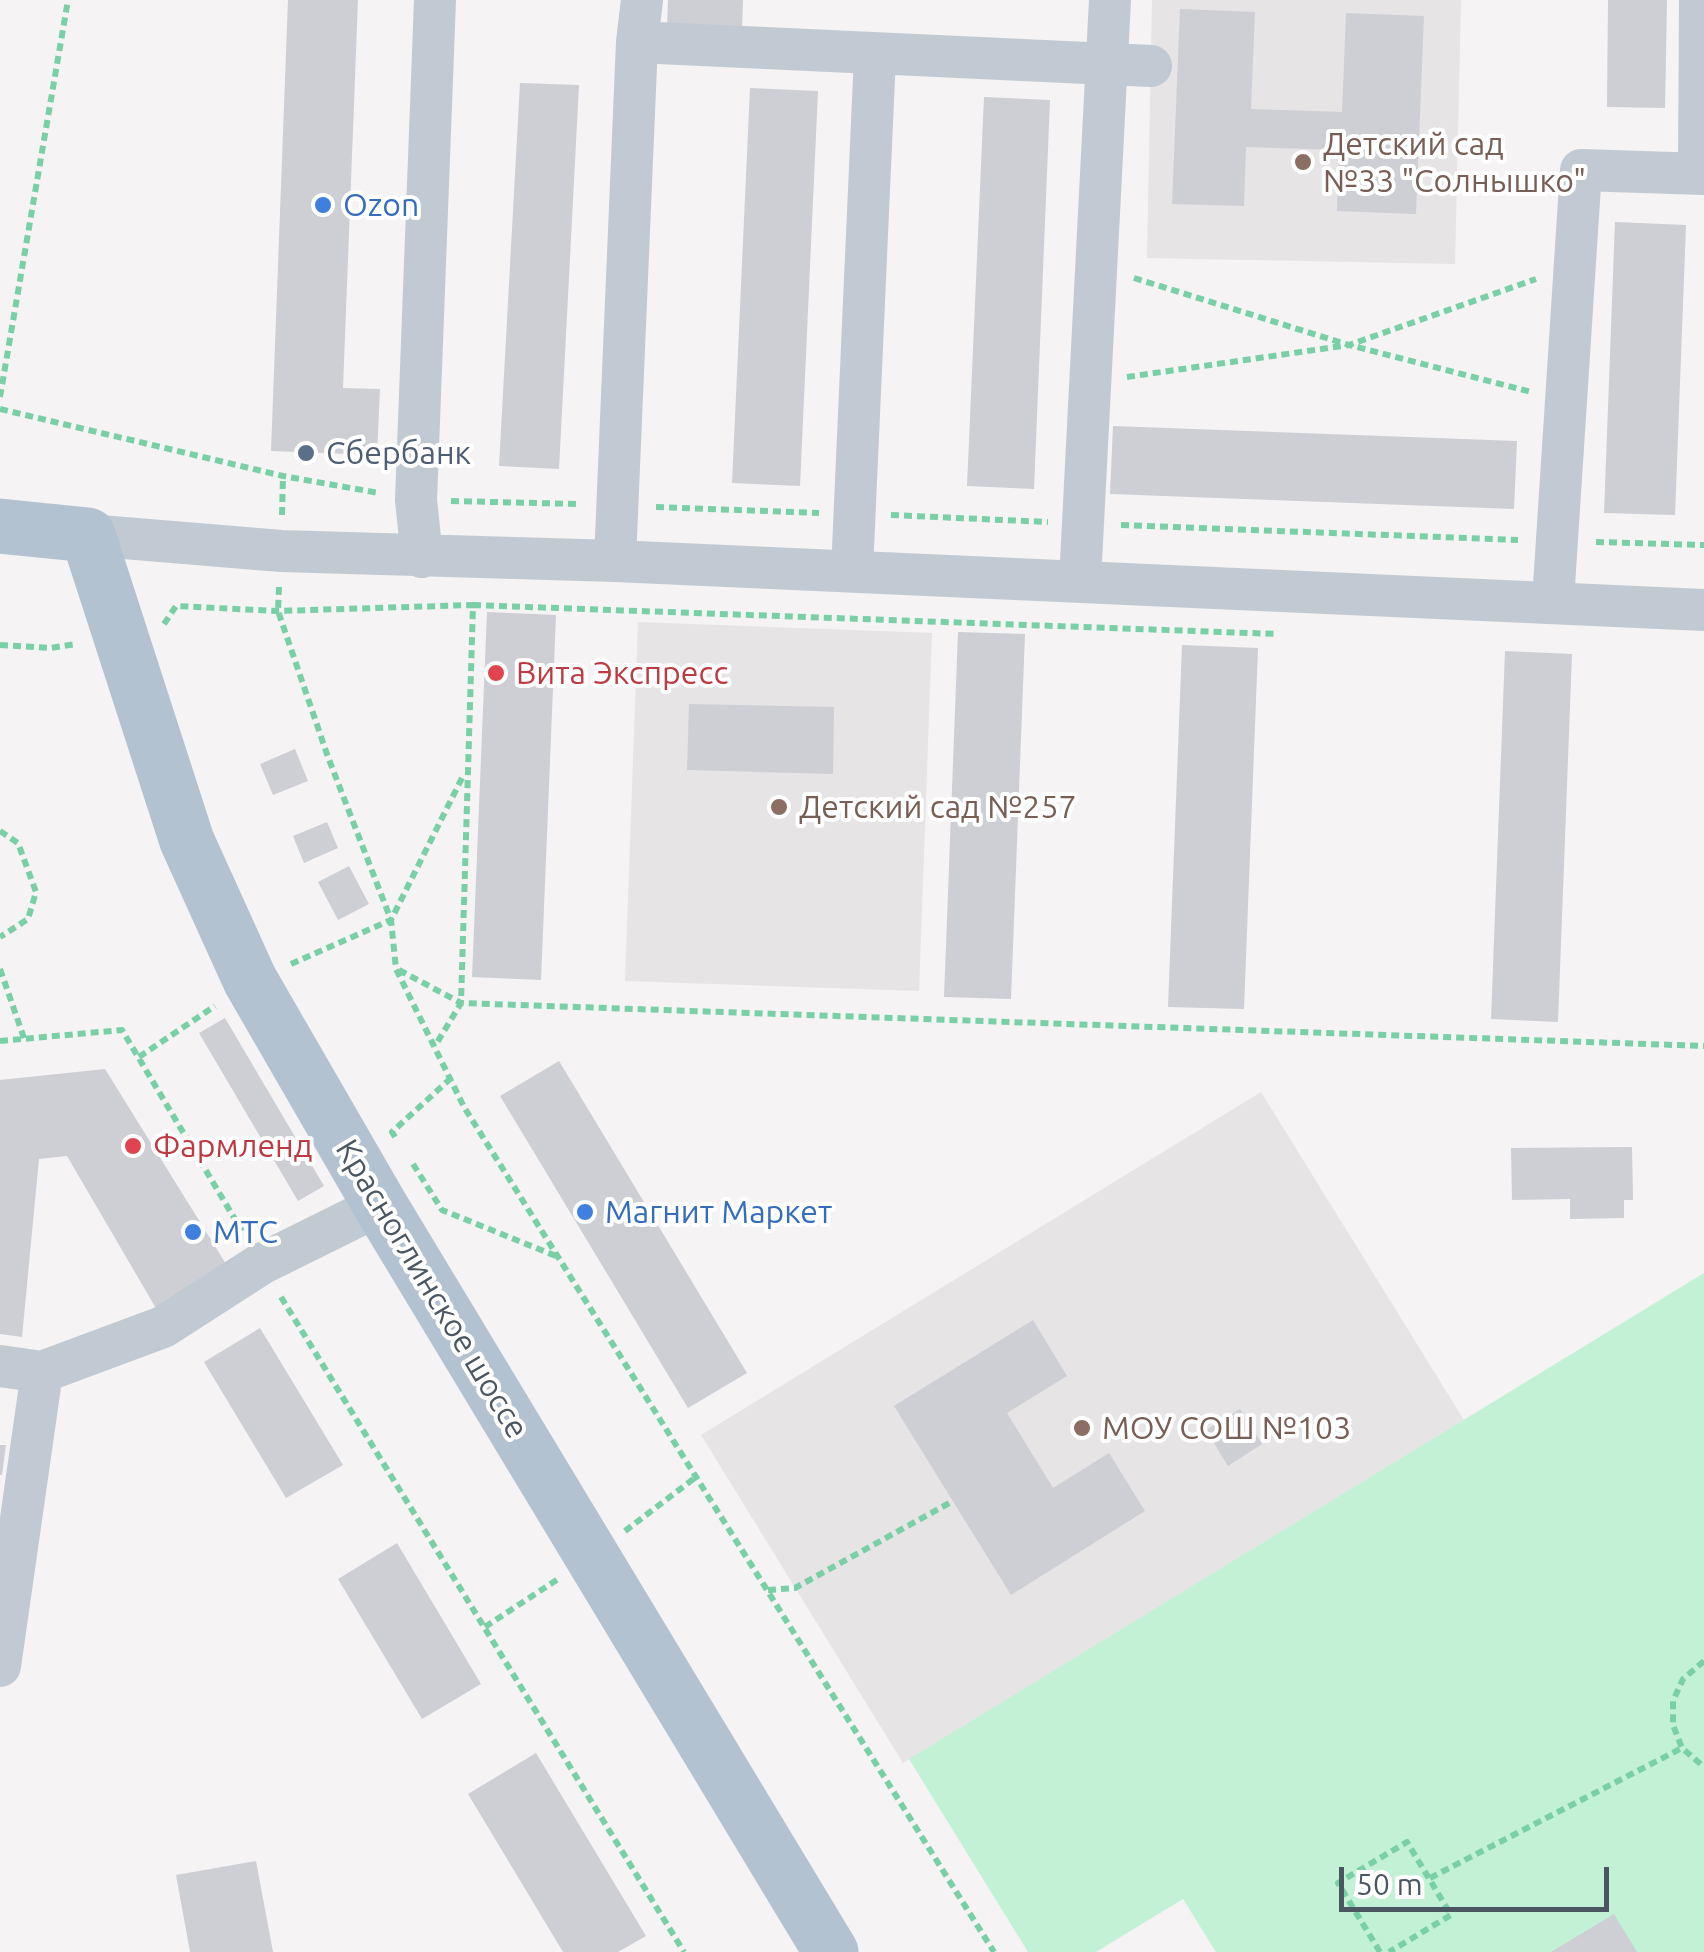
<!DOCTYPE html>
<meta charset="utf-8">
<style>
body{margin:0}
#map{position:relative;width:1704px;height:1952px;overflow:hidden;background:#f5f3f3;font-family:Ubuntu,sans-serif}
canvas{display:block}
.scale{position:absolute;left:1339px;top:1867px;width:270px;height:45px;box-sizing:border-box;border:5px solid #4a5661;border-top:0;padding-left:12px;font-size:30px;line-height:35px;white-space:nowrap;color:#4a5661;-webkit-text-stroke:8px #fff;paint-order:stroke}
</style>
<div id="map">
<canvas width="1704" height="1952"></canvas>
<div class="scale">50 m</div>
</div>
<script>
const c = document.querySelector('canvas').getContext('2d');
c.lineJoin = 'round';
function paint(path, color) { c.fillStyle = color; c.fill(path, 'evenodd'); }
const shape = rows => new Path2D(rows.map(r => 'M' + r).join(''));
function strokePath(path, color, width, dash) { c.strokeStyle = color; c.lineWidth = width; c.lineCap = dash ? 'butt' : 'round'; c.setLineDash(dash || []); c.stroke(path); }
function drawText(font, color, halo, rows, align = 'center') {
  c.font = font + ' Ubuntu,sans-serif'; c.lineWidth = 8; c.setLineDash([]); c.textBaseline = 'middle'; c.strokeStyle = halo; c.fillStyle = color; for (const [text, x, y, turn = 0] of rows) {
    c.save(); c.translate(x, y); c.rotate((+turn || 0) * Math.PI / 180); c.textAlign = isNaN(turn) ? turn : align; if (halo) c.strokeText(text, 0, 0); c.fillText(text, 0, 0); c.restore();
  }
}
const education = shape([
 [1152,0,1461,0,1455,264,1147,258],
 [638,622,932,633,919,991,625,981],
 [1261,1092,1464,1420,903,1763,701,1435]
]);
const green = shape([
 [1704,1273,1704,1952,1216,1952,1183,1899,1096,1952,1028,1952,909,1759]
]);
const building = shape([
 [288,0,358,0,343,388,380,389,377,455,271,451],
 [668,0,743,0,742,30,667,27],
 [1608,0,1667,0,1665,108,1607,107],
 [1180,9,1255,12,1251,109,1342,112,1346,13,1424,16,1416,214,1337,211,1339,150,1246,147,1244,206,1172,204],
 [520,83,579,85,559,469,499,466],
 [750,88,818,91,800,486,732,483],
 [984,97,1050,100,1034,489,967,486],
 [1615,222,1686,225,1675,515,1604,513],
 [1113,426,1517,441,1514,509,1110,494],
 [487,612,556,615,541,980,472,977],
 [958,632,1025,634,1011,999,944,997],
 [1182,645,1258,648,1244,1009,1168,1007],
 [1505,651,1572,654,1558,1022,1491,1019],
 [689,704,834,707,833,774,687,770],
 [295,749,308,781,273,795,260,764],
 [327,822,338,848,304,863,293,836],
 [349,866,369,904,338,920,318,882],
 [225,1018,324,1186,298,1201,199,1033],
 [559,1061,747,1373,688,1408,500,1096],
 [105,1069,231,1272,157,1310,67,1156,39,1159,22,1337,0,1334,0,1080],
 [1632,1147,1633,1200,1624,1200,1624,1218,1570,1219,1570,1199,1512,1200,1511,1148],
 [1033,1320,1067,1376,1007,1413,1053,1488,1109,1453,1145,1511,1011,1595,894,1406],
 [260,1328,343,1465,286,1498,204,1362],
 [1240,1409,1262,1444,1228,1466,1206,1430],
 [0,1445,6,1445,2,1475,0,1475],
 [397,1543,481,1684,422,1719,338,1579],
 [536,1753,646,1936,618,1952,563,1952,468,1794],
 [256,1861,273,1952,190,1952,176,1875],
 [1614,1914,1637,1952,1551,1952]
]);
const path = shape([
 [1134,278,1349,345,1531,392],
 [1127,377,1349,345,1536,279],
 [0,397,68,0],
 [0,409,283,476,379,493],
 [451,501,579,504],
 [656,507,819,513],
 [282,515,283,476],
 [891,515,1048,522],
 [1121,525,1518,540],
 [1596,542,1704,545],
 [279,587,278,611,328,757,391,920,396,969,464,1107,994,1952],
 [473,605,1277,634],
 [164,624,176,606,278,611,473,605,461,1003,435,1046],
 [0,645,50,648,76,644],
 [0,831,18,843,36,892,28,919,0,937],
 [291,964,391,920,464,774],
 [0,969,24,1038],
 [399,970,461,1003,1704,1046],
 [0,1041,122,1030,242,1231],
 [139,1057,215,1006],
 [395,1137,392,1132,450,1079],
 [413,1164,442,1210,556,1256],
 [281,1297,684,1952],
 [625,1531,696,1477],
 [768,1590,795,1588,953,1501],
 [485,1627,558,1579],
 [1704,1661,1683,1679,1673,1701,1673,1725,1682,1748,1704,1767],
 [1430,1878,1682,1748],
 [1380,1952,1338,1883,1407,1842,1451,1915,1389,1952]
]);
const minor = shape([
 [642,0,637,42,1151,66],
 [1699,174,1700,0],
 [88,535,281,551,615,561,1704,610],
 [422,557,416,500,435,0],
 [615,561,637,42],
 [852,571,875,55],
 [1080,581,1110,0],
 [1553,601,1581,170,1704,174],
 [0,1366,42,1372,163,1327,261,1264,380,1205],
 [0,1666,42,1372]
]);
const major = shape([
 [0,526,88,535,187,841,250,980,380,1205,831,1952]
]);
const markers = [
 [1303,162,10,"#8d6e63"],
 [323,205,10,"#3f7fe0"],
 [306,453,10,"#5c6f8a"],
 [496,673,10,"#e0444e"],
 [779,807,10,"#8d6e63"],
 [133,1146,10,"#e0444e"],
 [585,1212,10,"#3f7fe0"],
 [193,1232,10,"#3f7fe0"],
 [1082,1428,10,"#8d6e63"]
];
const educationNames = [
 ["Детский сад",1323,144],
 ["№33 \"Солнышко\"",1323,181],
 ["Детский сад №257",799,807],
 ["МОУ СОШ №103",1102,1428]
];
const shopNames = [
 ["Ozon",343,205],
 ["Магнит Маркет",605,1212],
 ["МТС",213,1232]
];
const serviceNames = [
 ["Сбербанк",326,453]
];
const healthNames = [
 ["Вита Экспресс",516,673],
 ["Фармленд",153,1146]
];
const streetNames = [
 ["Красноглинское шоссе",432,1289,59]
];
paint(education, '#e6e4e5');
paint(green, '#c3f1d5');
paint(building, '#cdcfd5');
strokePath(path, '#7ad0a6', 6, [8, 5]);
strokePath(minor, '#c1cad2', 42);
strokePath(major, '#b3c2d1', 55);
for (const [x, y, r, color] of markers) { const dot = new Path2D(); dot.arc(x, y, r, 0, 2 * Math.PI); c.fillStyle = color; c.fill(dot); strokePath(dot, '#fff', 4); }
drawText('32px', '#785e54', '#fff', educationNames, 'left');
drawText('32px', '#366cbe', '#fff', shopNames, 'left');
drawText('32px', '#4e5e75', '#fff', serviceNames, 'left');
drawText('32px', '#be3a42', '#fff', healthNames, 'left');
drawText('32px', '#4a5661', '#fff', streetNames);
</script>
